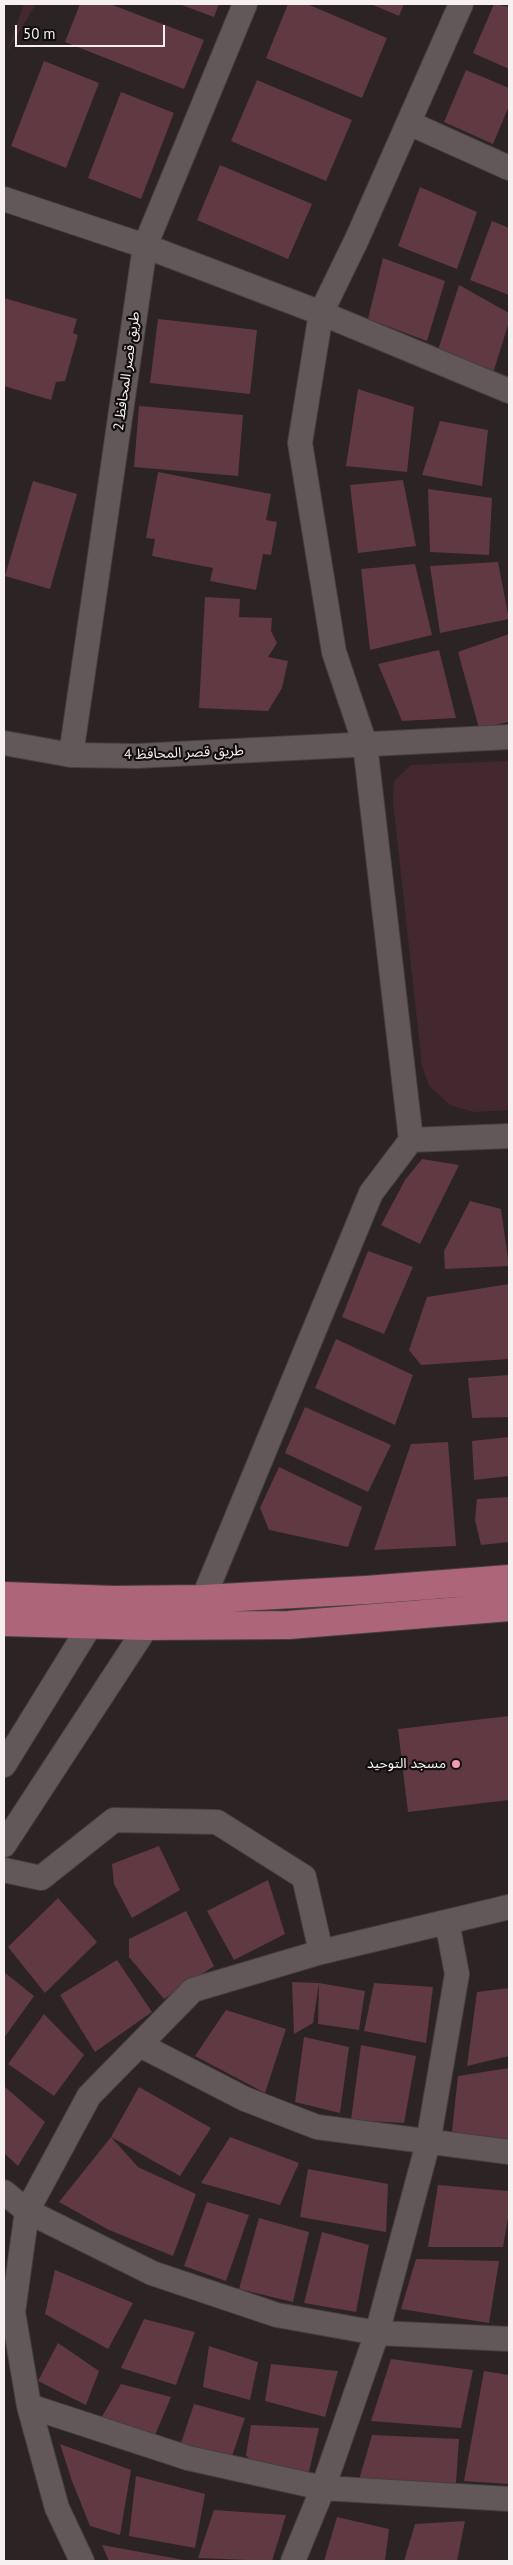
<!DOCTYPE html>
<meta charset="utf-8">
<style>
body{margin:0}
#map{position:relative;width:513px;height:2565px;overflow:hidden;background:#2c2325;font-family:"PT Sans",sans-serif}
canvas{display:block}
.frame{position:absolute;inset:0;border:5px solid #f6f0f1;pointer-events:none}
.scale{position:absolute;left:15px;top:25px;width:150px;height:22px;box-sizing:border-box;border:2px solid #f6f0f1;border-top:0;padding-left:6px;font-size:15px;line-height:18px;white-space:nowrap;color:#f6f0f1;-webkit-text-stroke:4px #110e0e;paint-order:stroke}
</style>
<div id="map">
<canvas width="513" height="2565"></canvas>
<div class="frame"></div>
<div class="scale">50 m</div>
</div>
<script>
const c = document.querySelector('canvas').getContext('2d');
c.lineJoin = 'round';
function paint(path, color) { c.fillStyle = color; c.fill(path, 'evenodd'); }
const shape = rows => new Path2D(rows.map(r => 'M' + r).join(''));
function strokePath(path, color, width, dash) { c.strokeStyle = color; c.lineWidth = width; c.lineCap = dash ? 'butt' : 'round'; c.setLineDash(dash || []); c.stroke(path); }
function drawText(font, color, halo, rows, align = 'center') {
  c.font = font + ' "PT Sans","Noto Sans Arabic",sans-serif'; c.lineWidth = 4.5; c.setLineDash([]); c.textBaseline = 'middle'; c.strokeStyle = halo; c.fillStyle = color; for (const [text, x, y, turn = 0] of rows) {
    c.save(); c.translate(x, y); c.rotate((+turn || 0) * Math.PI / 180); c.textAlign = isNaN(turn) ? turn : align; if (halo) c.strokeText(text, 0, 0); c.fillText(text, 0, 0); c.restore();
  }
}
const green = shape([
 [24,4,36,4,7,52],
 [509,761,509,1110,474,1112,450,1105,429,1086,422,1066,393,801,394,781,411,765]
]);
const building = shape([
 [80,4,110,4,204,40,184,89,65,42],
 [179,4,219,4,214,17],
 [288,4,307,4,387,38,362,98,266,58],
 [371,4,404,4,399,16],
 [494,4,509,7,509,69,473,53],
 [44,61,99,83,66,168,11,146],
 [466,70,509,88,509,106,493,144,444,122],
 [257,80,352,120,326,181,231,141],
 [121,92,174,113,141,199,88,178],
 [220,165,312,204,288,259,197,220],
 [420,187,477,212,457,269,398,246],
 [492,221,509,228,509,295,470,280],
 [383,258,445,281,427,341,368,319],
 [459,285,509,313,509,322,493,373,438,350],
 [4,298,77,319,73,333,78,335,65,381,56,382,51,400,4,386],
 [158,319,257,330,250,394,150,383],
 [358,389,414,407,407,472,346,466],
 [139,406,243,415,238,476,134,467],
 [440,421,488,430,482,486,422,475],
 [158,472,271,494,266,520,277,522,271,555,263,554,256,590,210,581,213,568,152,556,155,539,146,538],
 [403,480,416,546,358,553,350,485],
 [33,481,77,494,50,589,5,576],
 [428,489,492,498,489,555,430,552],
 [498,562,509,619,440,633,430,566],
 [415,564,432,635,370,650,361,569],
 [205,597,240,599,239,617,272,618,271,631,277,643,268,657,288,661,282,688,268,711,199,708],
 [509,634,509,722,479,728,458,652],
 [439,650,456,718,402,721,378,664],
 [422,1159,459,1165,420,1244,381,1225,405,1180],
 [470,1201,501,1209,509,1266,445,1269,444,1251],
 [368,1251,413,1267,384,1334,342,1317],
 [509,1284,509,1359,421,1365,409,1350,427,1297],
 [336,1339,413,1375,395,1425,315,1388],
 [509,1375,509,1417,472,1418,468,1378],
 [305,1407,391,1445,368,1492,285,1453],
 [509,1437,509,1476,474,1480,472,1441],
 [448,1442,456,1546,374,1550,411,1444],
 [279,1467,362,1507,348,1547,269,1530,260,1508],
 [509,1497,509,1542,481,1545,475,1520,477,1499],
 [509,1716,509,1800,408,1812,398,1729],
 [159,1846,180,1890,132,1918,114,1884,112,1864],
 [268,1880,285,1934,234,1960,207,1911],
 [58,1898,97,1942,45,1993,8,1947],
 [186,1911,214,1966,164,1999,129,1957,129,1939],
 [117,1960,152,2012,95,2052,60,1995],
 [4,1972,34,1996,4,2038],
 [292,1982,319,1983,313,2023,294,2034],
 [319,1983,365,1991,359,2030,318,2024],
 [374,1983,433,1987,426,2043,364,2031],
 [509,1988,509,2056,467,2066,477,1992],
 [226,2010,286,2029,265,2093,195,2056],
 [44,2014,84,2055,54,2096,8,2064],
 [304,2037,349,2047,340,2113,295,2102],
 [361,2045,416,2056,404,2123,351,2120],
 [509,2068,509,2144,462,2139,452,2131,458,2076],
 [4,2086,45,2122,18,2166,4,2153],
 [139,2087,211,2128,180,2176,111,2137],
 [111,2137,138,2167,196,2194,173,2256,109,2230,59,2202],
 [230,2137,299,2163,280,2205,201,2183],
 [308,2169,388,2184,386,2232,300,2217],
 [438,2185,509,2191,509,2212,503,2247,428,2247],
 [207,2202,249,2215,226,2281,184,2266],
 [259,2218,309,2232,293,2302,239,2289],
 [322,2232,369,2245,356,2312,304,2303],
 [416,2259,499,2261,489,2323,401,2309],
 [55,2270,133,2303,108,2349,45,2314],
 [144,2319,195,2332,176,2385,121,2368],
 [58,2343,99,2371,86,2405,38,2381],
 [209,2346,258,2362,250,2400,203,2387],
 [391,2359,473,2370,461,2428,371,2421],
 [271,2364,338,2371,325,2417,265,2401],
 [484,2371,509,2375,509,2484,464,2481],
 [121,2384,171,2397,155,2435,100,2420],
 [194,2404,245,2418,232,2456,181,2443],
 [251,2425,319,2428,308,2476,255,2465,246,2455],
 [372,2435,459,2439,456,2483,359,2480],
 [60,2444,131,2470,120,2535,90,2526,72,2481],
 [136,2476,205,2494,195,2548,129,2536],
 [214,2510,286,2515,272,2561,198,2558],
 [337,2517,389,2529,385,2561,324,2561],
 [465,2521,457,2561,404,2561,415,2524],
 [102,2545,184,2560,184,2561,109,2561]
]);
const minor = shape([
 [409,123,509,168],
 [4,199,145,246,321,313,509,391],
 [4,743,71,755,137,756,509,737],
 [71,755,145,246,245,4],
 [411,1140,365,744,334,652,300,443,321,313,357,239,461,4],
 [198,1615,203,1599,371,1193,411,1140,509,1136],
 [4,1765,91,1624,93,1608],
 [4,1845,147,1626,150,1610],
 [4,1870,41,1878,114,1820,217,1822,304,1877,321,1952],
 [140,2045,245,2099,317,2127,509,2152],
 [4,2192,27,2211,152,2273,277,2315,377,2333,509,2339],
 [29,2406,188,2458,323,2488,509,2499],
 [82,2561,57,2508,29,2406,13,2312,27,2211,89,2096,193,1990,321,1952,509,1907],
 [293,2561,323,2488,377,2333,428,2143,457,1974,447,1922]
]);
const major = shape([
 [4,1596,114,1600,203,1599,366,1590,509,1579],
 [4,1622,147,1626,289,1625,509,1607]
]);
const markers = [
 [456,1764,5,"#f29aaf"]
];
const streetNames = [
 ["طريق قصر المحافظ 2",127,371,-82],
 ["طريق قصر المحافظ 4",184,753,-2]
];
const poiNames = [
 ["مسجد التوحيد",446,1764]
];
paint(green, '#44282f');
paint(building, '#603943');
strokePath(minor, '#463e40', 26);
strokePath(major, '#463e40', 30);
strokePath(minor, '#62585a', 24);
strokePath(major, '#ad6579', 28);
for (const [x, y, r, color] of markers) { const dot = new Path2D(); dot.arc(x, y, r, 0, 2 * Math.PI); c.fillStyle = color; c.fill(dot); strokePath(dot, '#110e0e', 2); }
drawText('14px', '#f6f0f1', '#110e0e', streetNames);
drawText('14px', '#f6f0f1', '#110e0e', poiNames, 'right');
</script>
